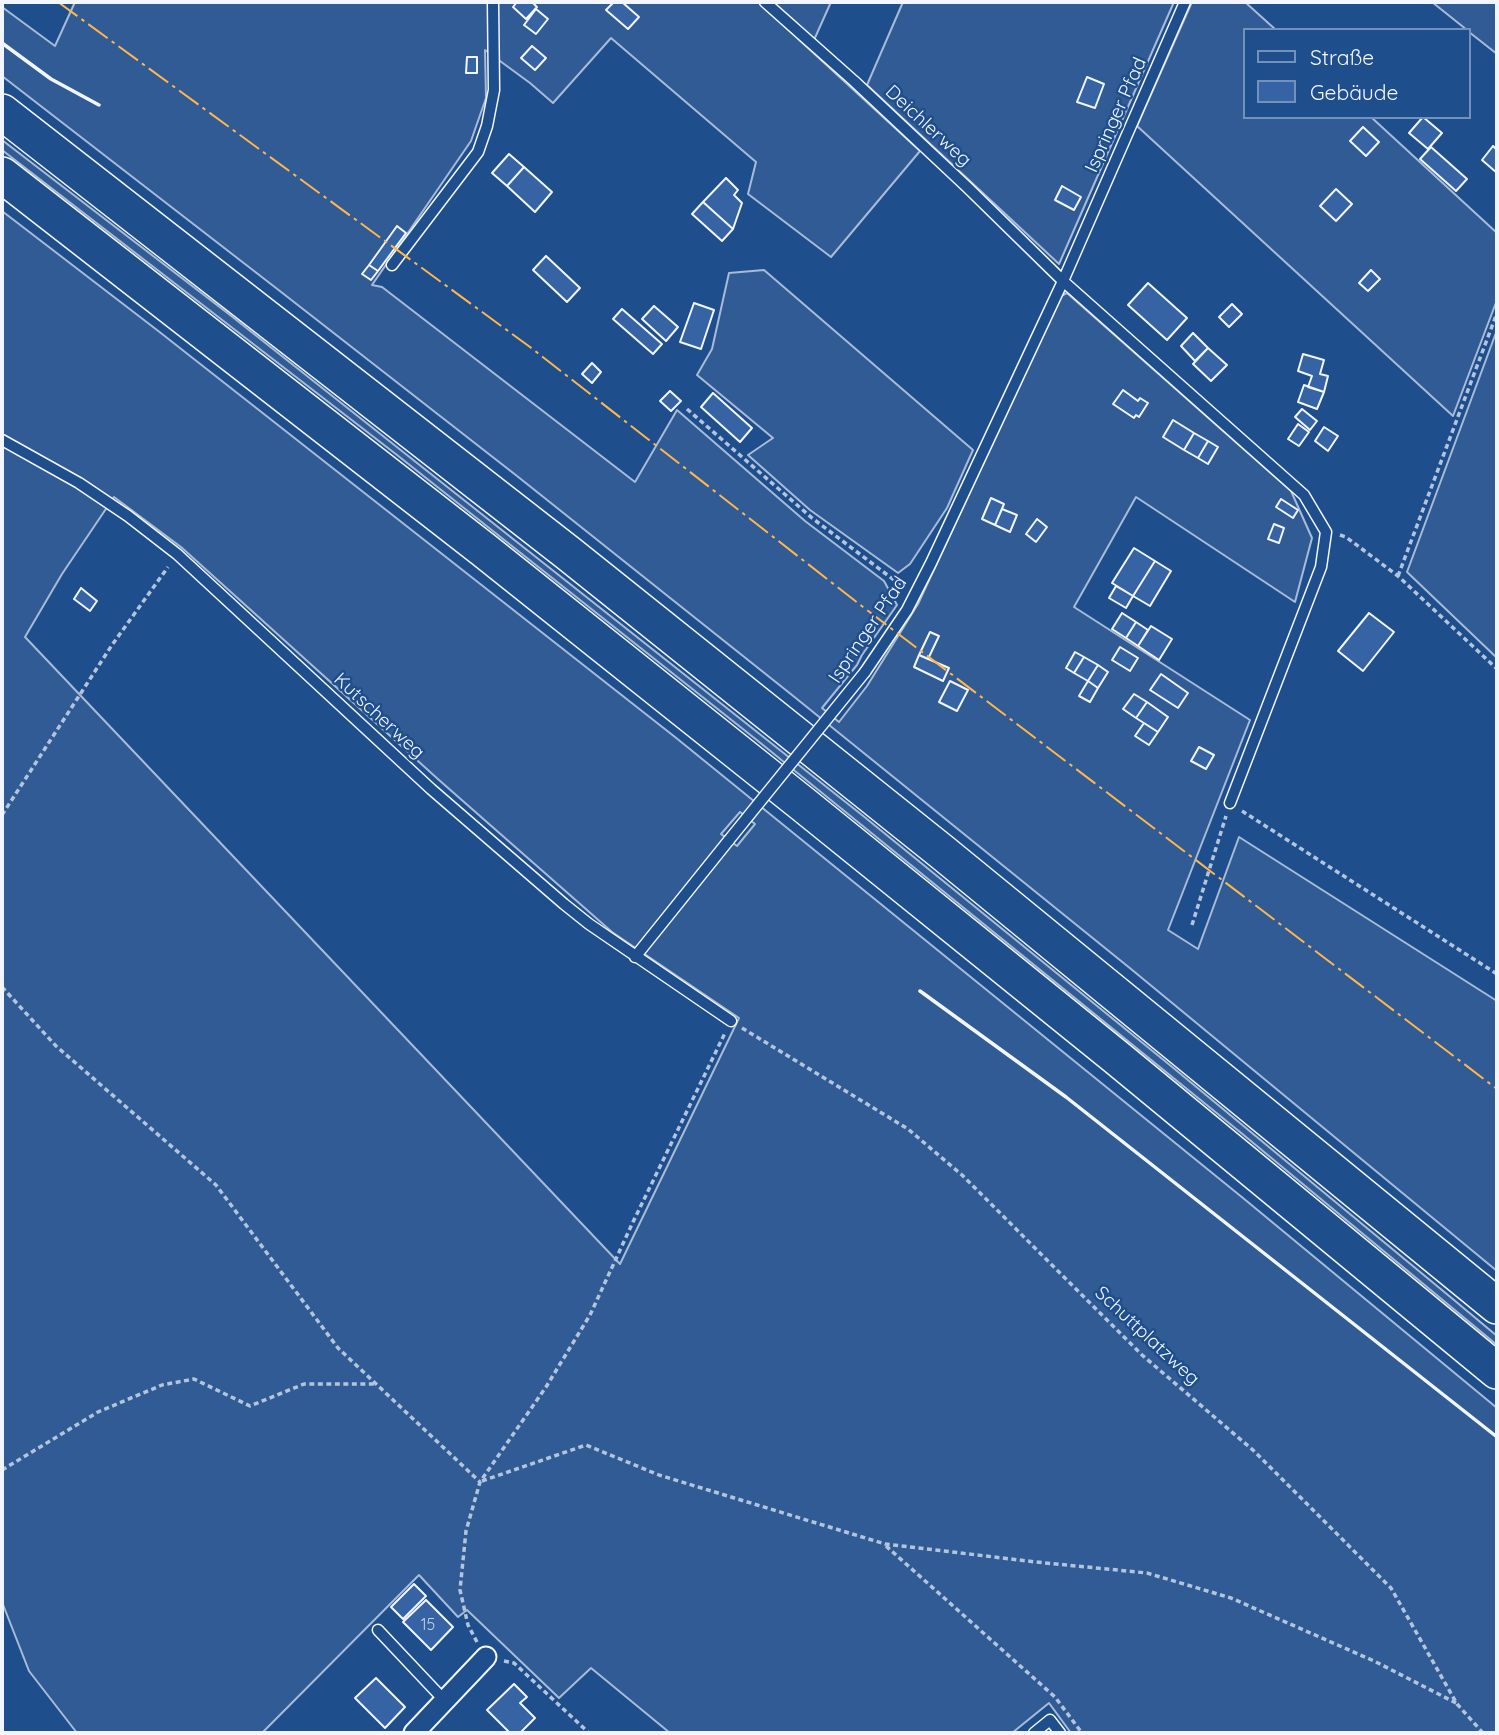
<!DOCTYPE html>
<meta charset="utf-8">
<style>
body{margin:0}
#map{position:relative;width:1499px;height:1735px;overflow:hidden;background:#1f4e8c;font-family:Quicksand,sans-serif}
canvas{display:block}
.frame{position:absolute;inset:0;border:4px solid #f2f6ff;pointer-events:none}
.legend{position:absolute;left:1243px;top:28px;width:228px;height:91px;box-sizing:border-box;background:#1f4e8c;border:2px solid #7391ba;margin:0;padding:9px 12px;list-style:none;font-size:21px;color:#f2f6ff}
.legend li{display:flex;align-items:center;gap:14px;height:35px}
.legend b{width:35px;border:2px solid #7391ba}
</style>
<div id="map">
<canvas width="1499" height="1735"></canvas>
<div class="frame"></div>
<ul class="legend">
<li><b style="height:9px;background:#1f4e8c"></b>Straße</li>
<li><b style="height:19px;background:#3563a3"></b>Gebäude</li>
</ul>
</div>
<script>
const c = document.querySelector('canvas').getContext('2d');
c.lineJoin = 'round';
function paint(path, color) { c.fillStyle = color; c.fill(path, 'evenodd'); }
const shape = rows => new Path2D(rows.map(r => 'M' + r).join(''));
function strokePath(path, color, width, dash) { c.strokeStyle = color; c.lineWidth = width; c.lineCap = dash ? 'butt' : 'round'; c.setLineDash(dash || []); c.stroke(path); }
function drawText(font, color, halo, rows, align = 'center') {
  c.font = font + ' Quicksand,sans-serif'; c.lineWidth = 5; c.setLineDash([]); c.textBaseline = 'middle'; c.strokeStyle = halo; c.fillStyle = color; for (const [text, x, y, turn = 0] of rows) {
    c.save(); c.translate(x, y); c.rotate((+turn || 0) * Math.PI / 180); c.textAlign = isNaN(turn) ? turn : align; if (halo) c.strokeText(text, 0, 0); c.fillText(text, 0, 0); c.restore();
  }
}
const built = shape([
 [75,2,758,2,920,151,831,257,748,194,756,162,611,38,553,103,530,83,485,50,486,98,471,141,372,285,382,287,635,482,677,410,805,521,884,581,897,605,862,655,857,665,822,708,839,722,867,686,918,604,1061,296,1067,293,1291,491,1312,538,1295,602,1136,497,1074,607,1250,720,1168,930,1198,949,1239,837,1497,1001,1497,1271,1131,969,792,695,517,476,276,288,2,76,2,7,55,46,75,2],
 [772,2,831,2,814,40,772,2],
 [903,2,1174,2,1059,264,867,85,903,2],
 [1192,2,1245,2,1276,30,1245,30,1245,117,1371,117,1497,233,1497,300,1453,416,1137,126,1192,2],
 [1432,2,1497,2,1497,54,1469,32,1469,30,1467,30,1432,2],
 [2,140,230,315,862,815,1171,1066,1454,1300,1497,1336,1497,1345,1240,1132,758,741,397,455,2,150,2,140],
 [2,211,157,330,675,737,1243,1198,1497,1408,1497,1733,1071,1733,1049,1703,1012,1733,670,1733,591,1668,559,1698,467,1610,458,1617,419,1575,262,1733,77,1733,29,1671,2,1602,2,211],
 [114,497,181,547,439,780,612,932,739,1018,620,1264,25,637,62,574,114,497],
 [740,812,755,824,737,846,721,834,740,812],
 [764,270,973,450,947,508,910,564,898,573,810,510,748,455,773,438,697,375,712,349,729,273,764,270],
 [1497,330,1497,658,1407,572,1497,330]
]);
const building = shape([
 [517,2,532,2,537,7,526,19,513,7,517,2],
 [614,2,622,2,639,17,628,29,606,10,614,2],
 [536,9,548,19,536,34,524,25,536,9],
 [532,46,546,58,535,70,521,58,532,46],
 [467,57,477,57,477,73,466,73,467,57],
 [1087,77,1104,84,1095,108,1077,102,1087,77],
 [1423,117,1442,133,1428,149,1409,133,1423,117],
 [1363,127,1379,142,1366,156,1350,141,1363,127],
 [1493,146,1497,150,1497,173,1482,160,1493,146],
 [1431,147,1467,179,1456,191,1420,159,1431,147],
 [509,154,524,167,507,186,492,173,509,154],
 [524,167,552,192,535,212,507,186,524,167],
 [726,178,738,190,734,195,742,203,733,229,703,202,726,178],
 [1062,186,1081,197,1074,210,1055,200,1062,186],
 [1336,189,1352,204,1336,221,1320,206,1336,189],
 [703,202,733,229,722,241,692,214,703,202],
 [397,226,406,233,378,271,369,265,397,226],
 [546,256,580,288,567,302,533,270,546,256],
 [369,265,378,271,371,280,362,274,369,265],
 [1371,270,1380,279,1368,291,1359,283,1371,270],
 [1148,283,1187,318,1167,340,1128,305,1148,283],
 [694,303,714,310,701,349,680,342,694,303],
 [1232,304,1242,314,1229,327,1219,317,1232,304],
 [654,306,678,327,666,341,642,319,654,306],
 [622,309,662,344,653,354,613,319,622,309],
 [1193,333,1208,348,1195,361,1181,346,1193,333],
 [1208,348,1227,365,1211,381,1193,364,1208,348],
 [1303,354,1324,360,1320,374,1328,376,1324,392,1308,387,1312,376,1298,371,1303,354],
 [592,363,601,372,592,383,582,374,592,363],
 [1304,385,1324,392,1317,409,1298,402,1304,385],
 [1123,390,1138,401,1140,398,1148,403,1139,417,1136,415,1134,418,1113,404,1123,390],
 [670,391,681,401,671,411,660,401,670,391],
 [713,393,752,428,740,442,701,407,713,393],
 [1302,409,1317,421,1310,430,1295,417,1302,409],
 [1173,420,1194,433,1184,450,1163,437,1173,420],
 [1298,424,1309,432,1299,446,1288,439,1298,424],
 [1324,427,1338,436,1328,451,1315,441,1324,427],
 [1194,433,1208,441,1198,458,1184,450,1194,433],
 [1208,441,1218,447,1208,464,1198,458,1208,441],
 [991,498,1004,504,995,525,982,519,991,498],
 [1281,499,1298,510,1293,518,1276,507,1281,499],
 [1002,509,1017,515,1010,532,995,525,1002,509],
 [1037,519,1047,527,1036,542,1026,534,1037,519],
 [1274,524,1284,528,1279,543,1268,539,1274,524],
 [1134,548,1155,561,1133,596,1112,583,1134,548],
 [1155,561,1171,571,1150,606,1133,596,1155,561],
 [1116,586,1133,596,1126,608,1109,598,1116,586],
 [81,588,97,601,90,611,74,599,81,588],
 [1122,613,1136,622,1126,638,1112,629,1122,613],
 [1369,613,1394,632,1363,671,1338,651,1369,613],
 [1136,622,1148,630,1138,646,1126,638,1136,622],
 [1151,626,1172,639,1159,660,1138,646,1151,626],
 [930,632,939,636,928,659,919,655,930,632],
 [1120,647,1138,658,1130,671,1112,660,1120,647],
 [1075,652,1084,657,1074,673,1066,668,1075,652],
 [919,655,949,668,943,681,914,667,919,655],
 [1084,657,1098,665,1088,681,1074,673,1084,657],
 [1098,665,1108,672,1098,688,1088,681,1098,665],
 [1161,674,1188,693,1178,708,1150,690,1161,674],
 [950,681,968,690,957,711,939,702,950,681],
 [1088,681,1098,688,1090,702,1079,696,1088,681],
 [1134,694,1147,702,1136,718,1123,709,1134,694],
 [1147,702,1168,717,1158,732,1136,718,1147,702],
 [1144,723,1158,732,1149,745,1135,736,1144,723],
 [1199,747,1214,755,1206,769,1191,761,1199,747],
 [414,1584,426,1596,403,1619,391,1607,414,1584],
 [426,1600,453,1627,431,1650,403,1622,426,1600],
 [376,1678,405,1707,385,1728,355,1698,376,1678],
 [514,1684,527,1697,520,1703,535,1718,520,1733,510,1733,487,1710,514,1684]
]);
const path = shape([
 [687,409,812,518,902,586],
 [1340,535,1346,537,1398,576,1497,669],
 [1398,576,1497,313],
 [1242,811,1497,974],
 [2,815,112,645,168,567],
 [1192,925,1226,816],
 [2,987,56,1046,216,1185,338,1348,480,1482],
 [742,1028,908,1129,962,1175,1142,1355,1254,1451,1391,1588,1457,1704,1483,1733],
 [2,1470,98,1412,162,1385,194,1379,250,1406,304,1384,376,1384],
 [482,1481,586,1445,659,1475,885,1544,1036,1562,1147,1573,1231,1598,1374,1661,1456,1703],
 [886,1546,1055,1697,1082,1733],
 [477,1642,468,1625,460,1590,466,1531,480,1482,546,1387,590,1315,633,1222,725,1033],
 [504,1661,514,1663,589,1733]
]);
const service = shape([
 [765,2,854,81,967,187,1063,281,1304,495,1326,532,1321,567,1230,803],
 [392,265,478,152,487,126,494,90,493,2],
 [2,440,79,483,128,516,177,554,431,789,564,904,589,924,731,1021],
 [865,672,907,610,931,563,1063,281,1185,2],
 [635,957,729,840],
 [378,1630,445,1701],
 [1034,1733,1050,1720,1060,1733]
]);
const minor = shape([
 [414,1733,486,1657]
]);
const motorway = shape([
 [2,112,568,553,942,852,1497,1306],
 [2,175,484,550,804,805,1116,1057,1497,1371]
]);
const serviceBridge = shape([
 [729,840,865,672]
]);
const wall = shape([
 [2,43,51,79,99,105],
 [920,991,1066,1097,1497,1437]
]);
const power = shape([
 [58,2,530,347,863,607,1497,1089]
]);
const numberNames = [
 ["15",428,1625]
];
const streetNames = [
 ["Ispringer Pfad",1116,115,-66],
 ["Deichlerweg",928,126,43],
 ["Ispringer Pfad",868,630,-56],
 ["Kutscherweg",379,716,43],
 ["Schuttplatzweg",1147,1336,43]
];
paint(built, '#305b95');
strokePath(built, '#a8bbd7', 2);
paint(building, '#3563a3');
strokePath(building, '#f2f6ff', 2);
strokePath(service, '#f2f6ff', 13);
strokePath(minor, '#f2f6ff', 23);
strokePath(motorway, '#f2f6ff', 38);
strokePath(path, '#b3c4dc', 3.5, [5, 3.5]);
strokePath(service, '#1f4e8c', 10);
strokePath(minor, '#1f4e8c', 19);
strokePath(motorway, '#1f4e8c', 35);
strokePath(serviceBridge, '#f2f6ff', 13, []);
strokePath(serviceBridge, '#1f4e8c', 10);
strokePath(wall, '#f2f6ff', 3.5);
strokePath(power, '#ffb74d', 2, [24, 5, 3.5, 5]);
drawText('16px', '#c3d1e8', null, numberNames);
drawText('19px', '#f2f6ff', '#1f4e8c', streetNames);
</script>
